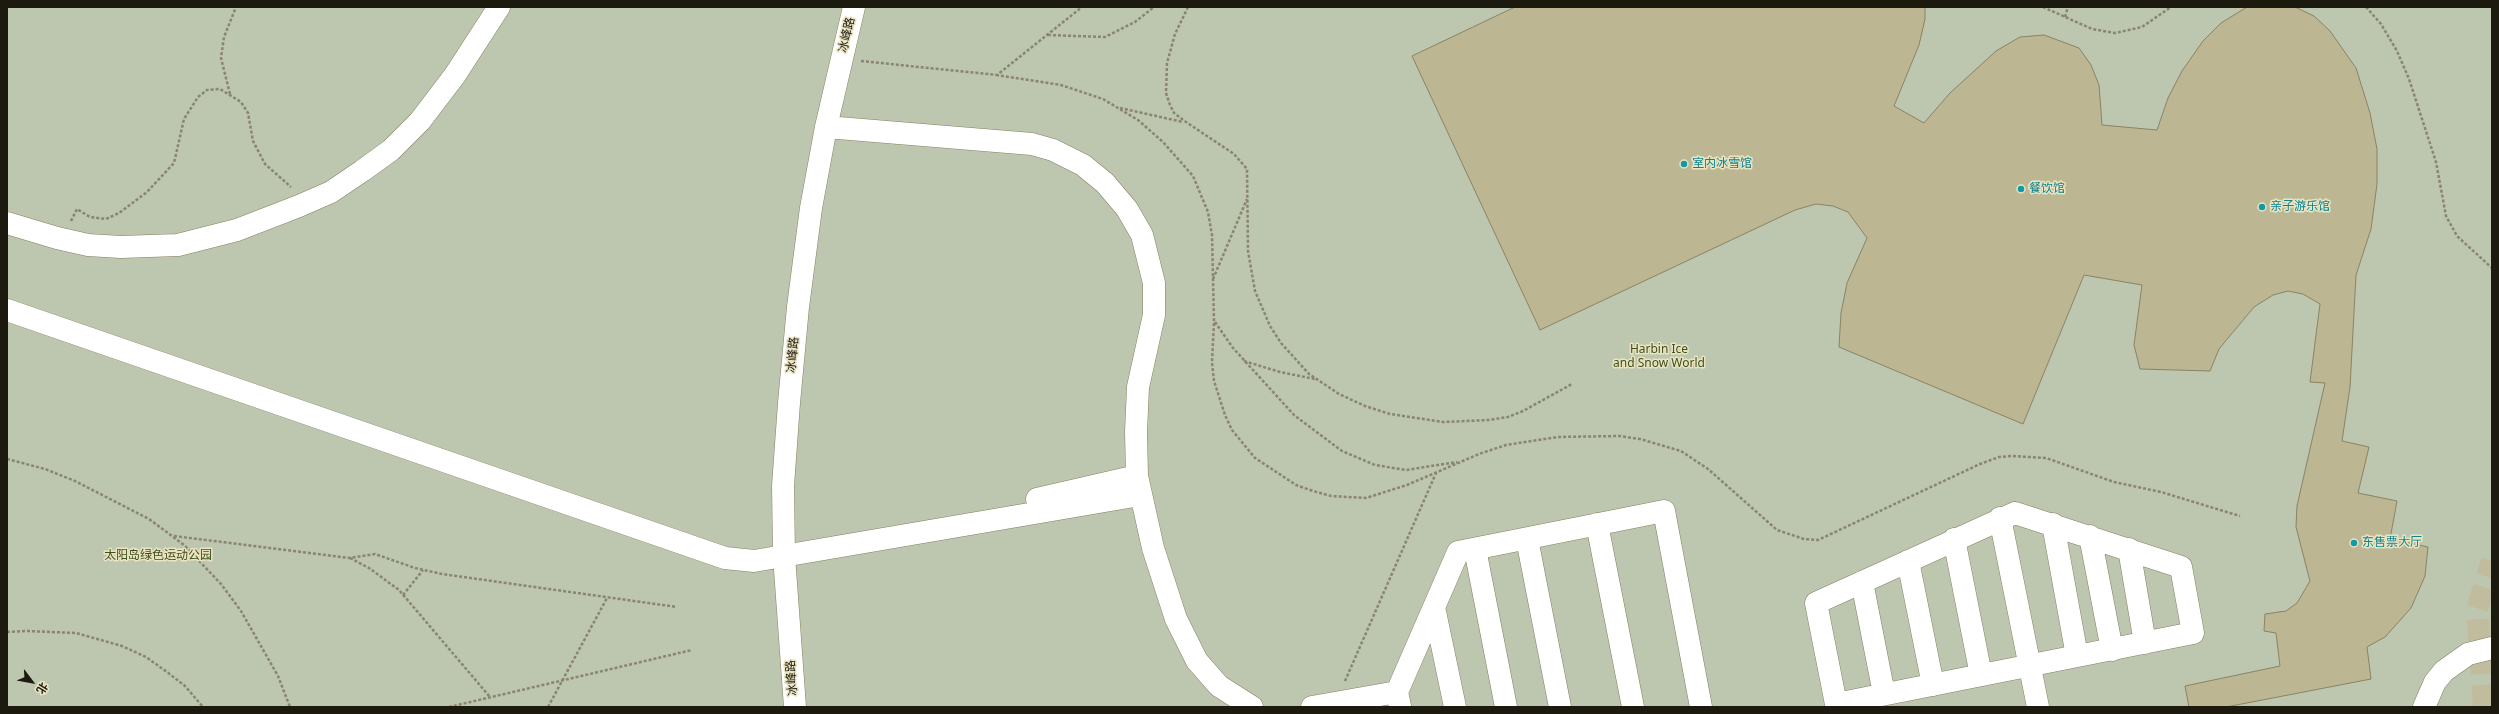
<!DOCTYPE html>
<meta charset="utf-8">
<style>
body{margin:0}
#map{position:relative;width:2499px;height:714px;overflow:hidden;background:#eae4c2;font-family:"Noto Sans","Noto Sans SC",sans-serif}
canvas{display:block}
.frame{position:absolute;inset:0;border:8px solid #1c1a0e;pointer-events:none}
.north{position:absolute;left:12px;top:662px;width:40px;height:40px;-webkit-text-stroke:3px #eae4c2;paint-order:stroke;rotate:122deg;font-size:11px;font-weight:700;line-height:16px;text-align:center;color:#1c1a0e}
.north::after{content:'';display:block;margin:auto;width:14px;height:18px;background:#1c1a0e;clip-path:polygon(50% 0,100% 100%,50% 72%,0 100%)}
</style>
<div id="map">
<canvas width="2499" height="714"></canvas>
<div class="frame"></div>
<div class="north">北</div>
</div>
<script>
const c = document.querySelector('canvas').getContext('2d');
c.lineJoin = 'round';
function paint(path, color) { c.fillStyle = color; c.fill(path, 'evenodd'); }
const shape = rows => new Path2D(rows.map(r => 'M' + r).join(''));
function strokePath(path, color, width, dash) { c.strokeStyle = color; c.lineWidth = width; c.lineCap = dash ? 'butt' : 'round'; c.setLineDash(dash || []); c.stroke(path); }
function drawText(font, color, halo, rows, align = 'center') {
  c.font = font + ' "Noto Sans","Noto Sans SC",sans-serif'; c.lineWidth = 3; c.setLineDash([]); c.textBaseline = 'middle'; c.strokeStyle = halo; c.fillStyle = color; for (const [text, x, y, turn = 0] of rows) {
    c.save(); c.translate(x, y); c.rotate((+turn || 0) * Math.PI / 180); c.textAlign = isNaN(turn) ? turn : align; if (halo) c.strokeText(text, 0, 0); c.fillText(text, 0, 0); c.restore();
  }
}
const green = shape([
 [7,7,2492,7,2492,707,7,707]
]);
const building = shape([
 [1515,7,1925,7,1925,19,1919,45,1894,106,1924,123,1950,93,1996,51,2020,37,2044,35,2079,48,2091,65,2099,85,2102,125,2157,130,2168,98,2182,71,2203,41,2221,23,2247,7,2295,7,2314,16,2330,31,2356,68,2370,113,2377,149,2377,184,2371,229,2356,275,2350,387,2342,441,2369,447,2358,493,2397,501,2390,539,2428,547,2425,576,2411,608,2385,637,2367,647,2371,679,2226,707,2189,707,2185,686,2280,666,2276,633,2264,631,2265,614,2286,611,2297,603,2310,581,2296,527,2297,506,2325,383,2310,382,2320,304,2303,294,2288,291,2273,295,2254,307,2219,349,2210,371,2140,369,2134,345,2142,285,2084,275,2023,424,1839,347,1841,313,1847,283,1867,238,1848,212,1833,206,1816,204,1795,210,1540,330,1412,56,1515,7]
]);
const majorTunnel = shape([
 [2484,707,2477,609,2492,561]
]);
const path = shape([
 [1188,7,1175,34,1167,63,1166,93,1170,105,1174,113,1186,122,1234,154,1247,169,1248,251,1255,291,1270,326,1281,343,1309,374,1339,394,1365,406,1390,414,1443,422,1489,420,1508,417,1523,411,1572,384],
 [2043,7,2092,29,2115,33,2142,27,2171,7],
 [2366,7,2381,24,2397,51,2409,79,2436,162,2446,216,2457,236,2492,268],
 [2065,17,2068,7],
 [1048,35,1105,37,1135,22,1154,7],
 [861,61,997,75,1082,7],
 [996,75,1061,85,1103,99,1138,120,1163,142,1193,176,1208,212,1212,235,1214,322,1212,362,1214,381,1225,415,1232,430,1255,458,1296,485,1313,491,1331,496,1366,498,1407,485,1479,454,1506,445,1558,437,1619,436,1640,439,1681,451,1708,469,1777,530,1804,539,1818,540,1980,464,1999,457,2012,456,2046,458,2114,482,2161,492,2240,516],
 [230,94,221,58,224,37,236,7],
 [1120,108,1183,122],
 [71,221,77,209,90,217,106,219,119,213,147,192,174,163,184,119,198,97,207,90,220,89,241,102,248,113,253,141,265,164,291,187],
 [1213,279,1247,199],
 [1215,322,1233,348,1294,415,1342,451,1375,465,1406,470,1457,462],
 [1244,361,1280,372,1315,379],
 [7,459,45,469,75,481,149,519,184,545,221,584,241,611,278,676,290,707],
 [174,536,349,558,375,554,415,568,442,574,677,607],
 [350,558,369,568,399,590,490,697],
 [403,595,423,570],
 [7,632,27,631,76,633,122,646,146,657,167,672,185,686,203,707],
 [1345,681,1436,473],
 [449,707,692,650],
 [548,707,607,598]
]);
const minor = shape([
 [826,127,1032,144,1053,150,1083,165,1105,183,1127,209,1142,235,1154,283,1154,315,1138,387,1136,432,1137,476,1153,548,1176,619,1197,661,1219,686,1252,707],
 [7,223,57,238,88,245,121,247,178,245,237,230,299,206,331,192,362,171,391,150,420,121,455,75,499,7],
 [7,310,725,558,754,561,1140,495],
 [1037,499,1137,476],
 [2015,513,2181,567,2193,633,1836,704,1816,603,2015,513],
 [2000,518,2038,707],
 [1597,524,1633,707],
 [2053,524,2077,656],
 [2090,536,2112,650],
 [1527,539,1560,707],
 [1954,539,1981,675],
 [1475,549,1506,707],
 [2129,549,2145,643],
 [1908,561,1933,685],
 [1862,582,1884,694],
 [1434,607,1455,707],
 [1397,692,1458,552,1664,511,1701,707],
 [795,707,784,556,783,486,789,403,798,307,811,208,826,127,854,7],
 [1312,707,1397,692,1400,706]
]);
const major = shape([
 [2424,707,2435,682,2444,671,2468,654,2492,648]
]);
const markers = [
 [1684,164,4,"#0f9aa8"],
 [2021,189,4,"#0f9aa8"],
 [2262,207,4,"#0f9aa8"],
 [2354,543,4,"#0f9aa8"]
];
const streetNames = [
 ["冰峰路",847,35,-77],
 ["冰峰路",793,355,-85],
 ["冰峰路",792,678,-94]
];
const cultureNames = [
 ["室内冰雪馆",1692,164],
 ["餐饮馆",2029,189],
 ["亲子游乐馆",2270,207],
 ["东售票大厅",2362,543]
];
const parkNames = [
 ["Harbin Ice",1659,350],
 ["and Snow World",1659,364],
 ["太阳岛绿色运动公园",158,556]
];
paint(green, '#bdc6ae');
paint(building, '#bcb692');
strokePath(building, '#898465', 1);
strokePath(majorTunnel, '#c1bc9e', 22, [22, 11]);
strokePath(minor, '#858061', 23);
strokePath(major, '#858061', 23);
strokePath(path, '#8a866e', 2.5, [3, 2]);
strokePath(minor, '#fff', 22);
strokePath(major, '#fff', 22);
for (const [x, y, r, color] of markers) { const dot = new Path2D(); dot.arc(x, y, r, 0, 2 * Math.PI); c.fillStyle = color; c.fill(dot); strokePath(dot, '#eae4c2', 1.5); }
drawText('12px', '#1c1a0e', '#eae4c2', streetNames);
drawText('12px', '#0d838f', '#eae4c2', cultureNames, 'left');
drawText('12px', '#404f1a', '#eae4c2', parkNames);
</script>
